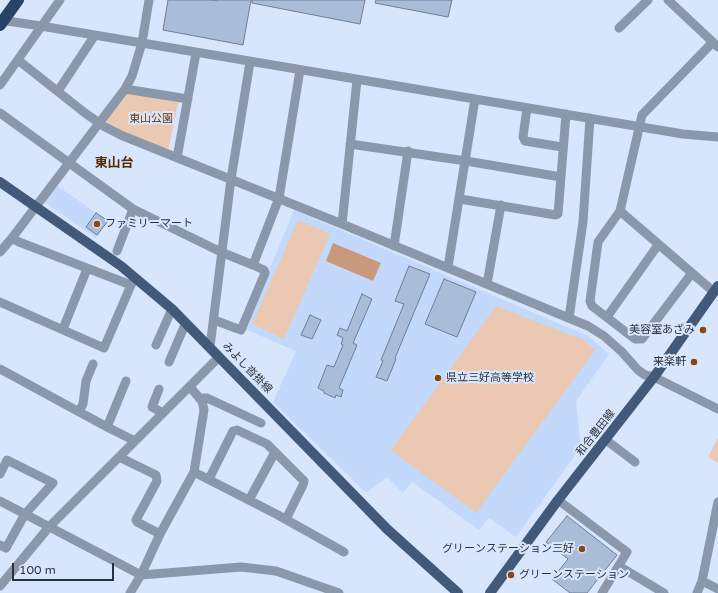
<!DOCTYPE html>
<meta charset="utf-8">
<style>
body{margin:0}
#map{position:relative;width:718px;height:593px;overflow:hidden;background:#d7e6fc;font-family:"Varela Round",sans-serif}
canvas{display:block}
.scale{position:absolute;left:12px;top:563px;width:102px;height:18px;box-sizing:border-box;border:2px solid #2a313c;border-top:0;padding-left:5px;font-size:12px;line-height:14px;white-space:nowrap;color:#2a313c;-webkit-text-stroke:3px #d7e6fc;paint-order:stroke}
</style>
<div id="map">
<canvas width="718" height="593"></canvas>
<div class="scale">100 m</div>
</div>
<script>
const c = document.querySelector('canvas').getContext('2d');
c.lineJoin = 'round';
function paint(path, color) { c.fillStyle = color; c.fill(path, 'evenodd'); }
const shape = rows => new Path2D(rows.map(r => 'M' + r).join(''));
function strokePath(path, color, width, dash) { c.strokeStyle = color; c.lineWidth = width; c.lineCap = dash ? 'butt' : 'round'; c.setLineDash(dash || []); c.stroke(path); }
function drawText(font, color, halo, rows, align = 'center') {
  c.font = font + ' "Varela Round","Noto Sans JP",sans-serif'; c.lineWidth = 4; c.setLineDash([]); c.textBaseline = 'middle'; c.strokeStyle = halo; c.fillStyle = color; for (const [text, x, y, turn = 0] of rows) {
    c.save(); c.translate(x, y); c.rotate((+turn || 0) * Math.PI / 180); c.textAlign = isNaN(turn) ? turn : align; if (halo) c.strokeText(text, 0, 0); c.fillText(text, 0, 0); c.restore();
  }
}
const built = shape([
 [56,185,108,221,96,238,44,202],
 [294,210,588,336,609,354,576,401,581,447,516,537,489,518,479,530,412,482,403,493,387,477,366,493,273,402,296,351,245,329]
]);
const green = shape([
 [126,93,179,100,168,151,108,125,106,118],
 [298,220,330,234,284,339,252,324],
 [496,306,584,340,595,350,476,513,391,450],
 [718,438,718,463,708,457]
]);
const water = shape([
 [333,243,381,263,373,281,326,261]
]);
const building = shape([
 [168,0,211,0,217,1,217,0,251,0,243,45,163,30,168,0],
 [252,0,365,0,360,24,252,3,252,0],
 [376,0,452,0,448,17,375,3,376,0],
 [96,213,108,221,97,235,86,227,96,213],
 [409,266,430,274,395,358,396,359,387,381,376,377,383,361,381,360,404,304,395,301,409,266],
 [444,279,476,292,457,337,425,324,444,279],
 [362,294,372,299,353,343,357,345,339,388,343,390,341,397,336,395,335,398,324,393,324,391,318,388,327,365,334,367,343,345,341,344,343,338,337,335,340,328,347,331,362,294],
 [310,315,321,320,312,339,301,335,310,315],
 [567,516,617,555,587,593,570,593,552,579,568,559,546,542,567,516]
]);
const minor = shape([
 [668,0,718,47],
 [0,20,41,26,683,134,718,137],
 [619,28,648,0],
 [713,42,642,115,620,211,714,292],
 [18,60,85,113,105,127,123,136,342,224,588,326,604,336,622,352,638,370,645,375,654,377,718,409],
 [0,85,60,0],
 [125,89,188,99],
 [58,91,95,35],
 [527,108,523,137,525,141,562,147],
 [0,113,133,209,221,252,253,265,279,198,300,70],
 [350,144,466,161,561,177],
 [177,158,196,53],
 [460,199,556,215,558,214,566,114],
 [620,211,598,242,590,301,592,306,635,339,642,339,692,273],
 [342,224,357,80],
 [12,238,19,242,131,285],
 [394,246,408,151],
 [117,251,133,209],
 [0,252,12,238,125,89,132,76,142,43,149,0],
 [448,267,475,99],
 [487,284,501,205],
 [0,302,104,348,131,285,135,278],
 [607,317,658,245],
 [569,318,583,222,590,118],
 [214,320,241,330,265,273,264,270,253,265],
 [63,329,87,269],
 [156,345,172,309],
 [210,347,231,179,250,62],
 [169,362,184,327,187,325],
 [0,369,107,427,135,441],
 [159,389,152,407,163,413],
 [199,398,207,398,261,423],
 [79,411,83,404,86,381,93,364],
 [107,427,126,381],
 [606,440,635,462],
 [119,457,156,475,157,481,136,520,137,522,160,534],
 [194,472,278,515,344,552],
 [0,474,7,460,53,483,25,514,6,548,0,545],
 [209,479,233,431,237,430,267,444,304,481,303,485,286,519],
 [249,500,275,452],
 [558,500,627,552,602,593],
 [0,501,141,575,241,567,276,571,339,593],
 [619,566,664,593],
 [702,581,718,589],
 [0,586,49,527,219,357],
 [130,593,141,575,160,534,194,472,204,410,202,401,190,387],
 [697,593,702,581,718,502]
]);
const major = shape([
 [0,182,121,266,172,309,387,529,458,593],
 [490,593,558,500,654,377,718,286]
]);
const highway = shape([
 [0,25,18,0]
]);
const markers = [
 [97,224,4,"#894715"],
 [703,330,4,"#894715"],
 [694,362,4,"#894715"],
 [438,378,4,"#894715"],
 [582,549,4,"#894715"],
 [511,575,4,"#894715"]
];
const parkNames = [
 ["東山公園",151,119]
];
const poiNames = [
 ["ファミリーマート",105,224],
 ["美容室あざみ",695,330,"right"],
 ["来楽軒",686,362,"right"],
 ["県立三好高等学校",446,378],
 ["グリーンステーション三好",574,549,"right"],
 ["グリーンステーション",519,575]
];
const streetNames = [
 ["みよし沓掛線",247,368,46],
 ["和合豊田線",596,433,-52]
];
const quarterNames = [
 ["東山台",114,164]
];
paint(built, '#c2d9fc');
paint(green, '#ebc8b2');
paint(water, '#ca997b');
paint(building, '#aabdd8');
strokePath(building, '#6d7e97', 1);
strokePath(minor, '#8b98ab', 9);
strokePath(major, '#43597a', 10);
strokePath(highway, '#294268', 12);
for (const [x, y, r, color] of markers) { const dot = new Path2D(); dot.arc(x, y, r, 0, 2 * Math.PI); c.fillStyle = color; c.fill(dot); strokePath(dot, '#d7e6fc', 1.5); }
drawText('11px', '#713501', '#d7e6fc', parkNames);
drawText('11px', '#2a313c', '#d7e6fc', poiNames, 'left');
drawText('11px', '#2a313c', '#d7e6fc', streetNames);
drawText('bold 13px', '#572a06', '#d7e6fc', quarterNames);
</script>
